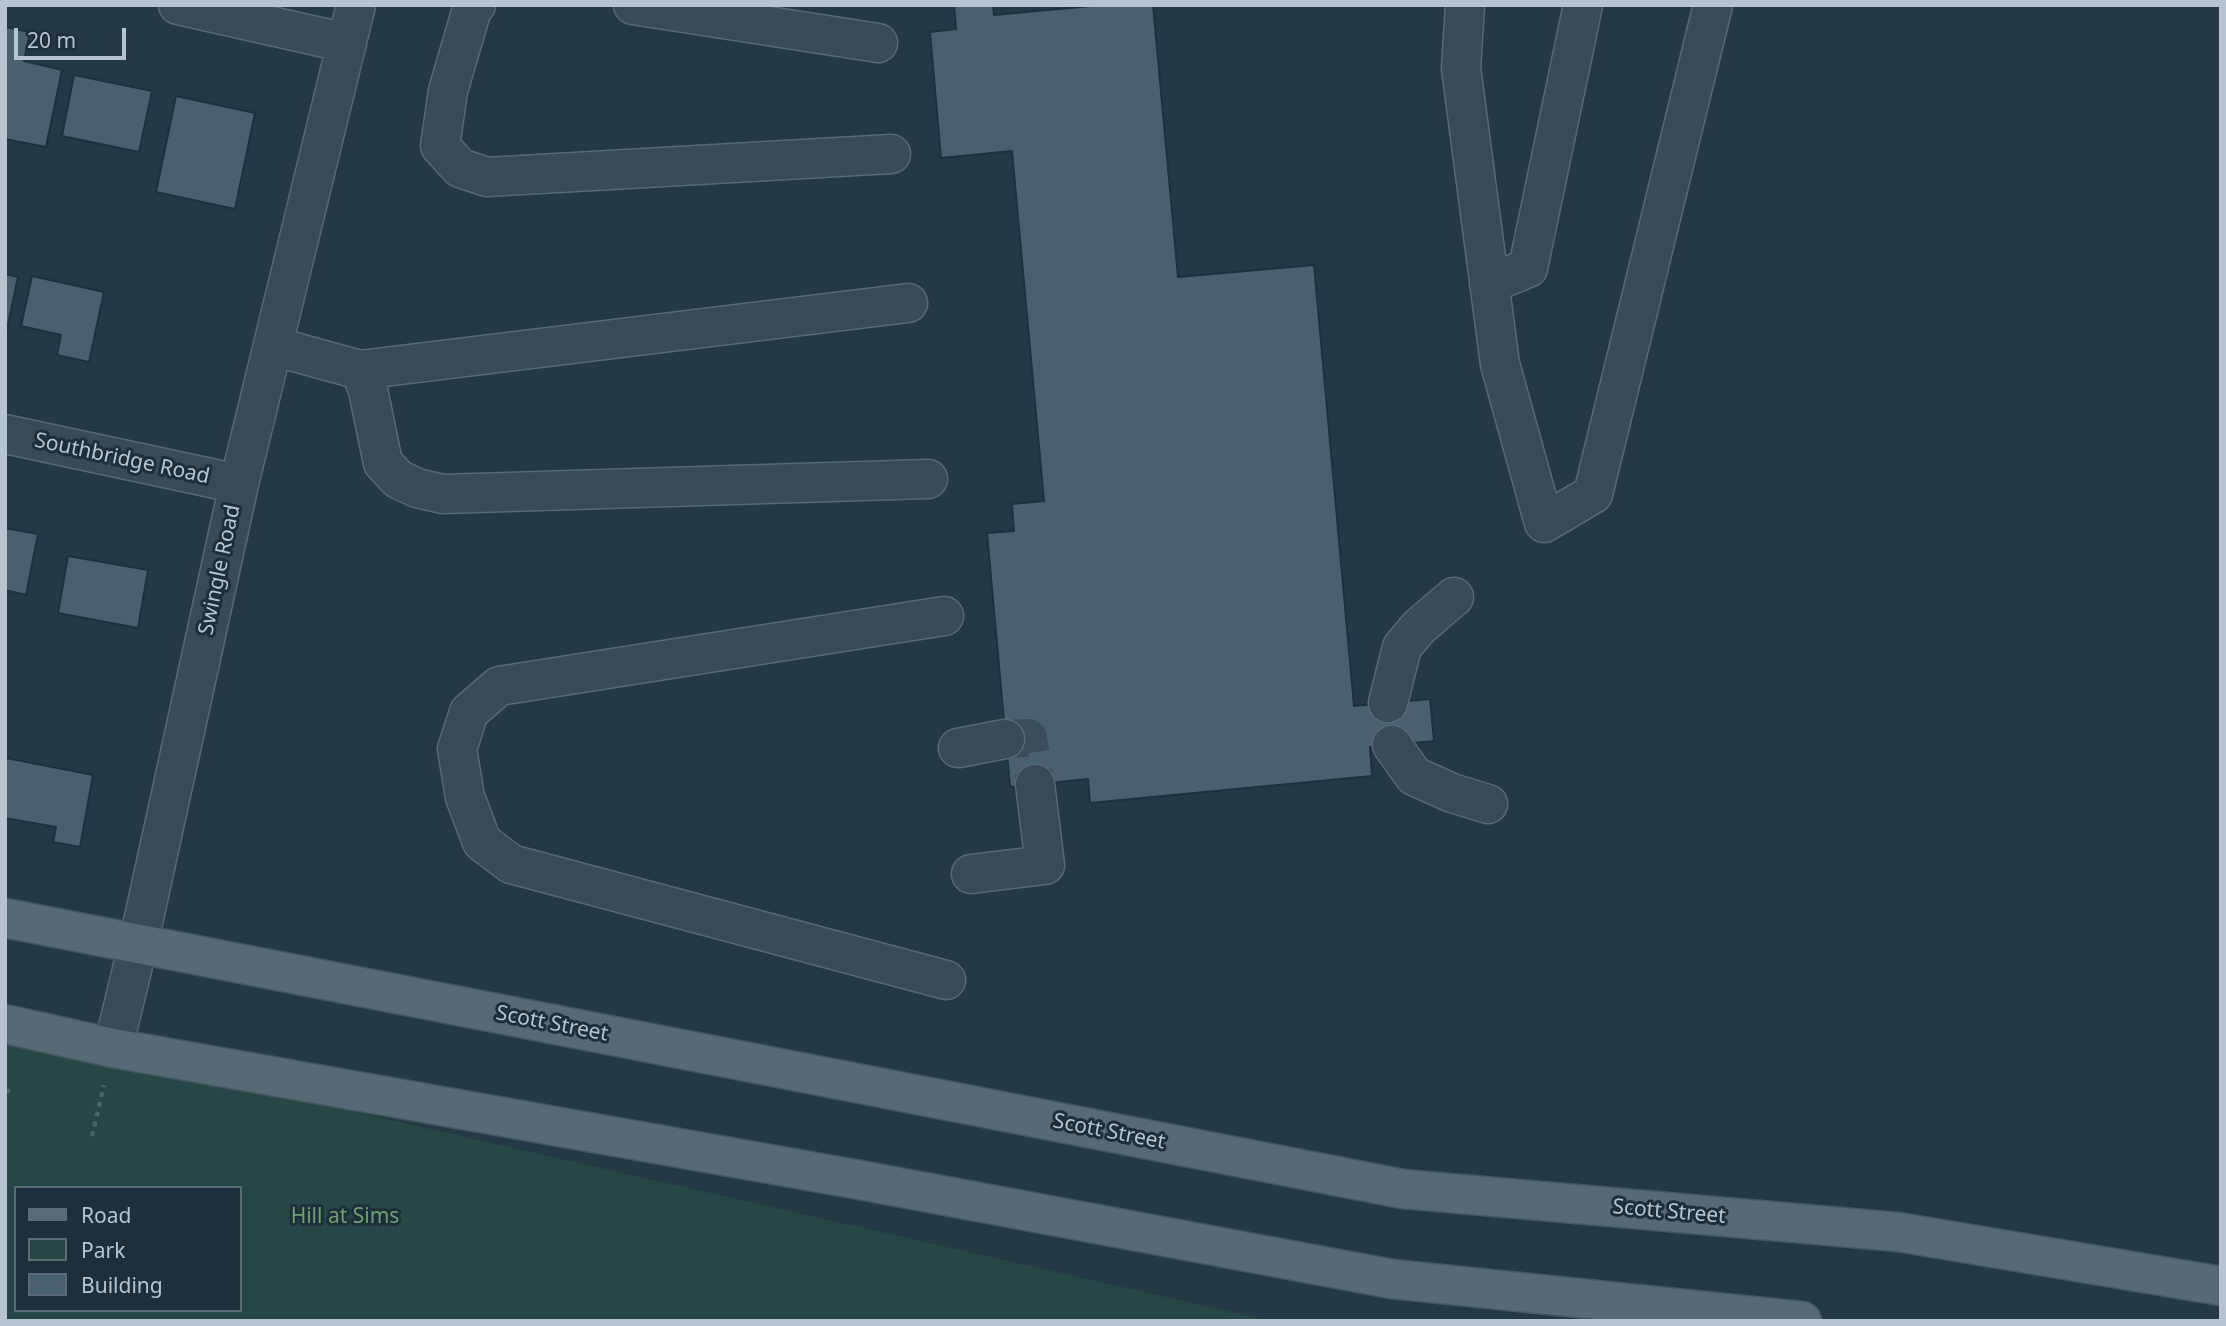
<!DOCTYPE html>
<style>
body{margin:0}
#map{position:relative;width:2226px;height:1326px;overflow:hidden;background:#253846;font-family:"Noto Sans",sans-serif}
canvas{display:block}
.frame{position:absolute;inset:0;border:7px solid #b7c4cf;pointer-events:none}
.legend{position:absolute;left:14px;top:1186px;width:228px;height:126px;box-sizing:border-box;background:#1e2e3b;border:2px solid #5b6a76;margin:0;padding:9px 12px;list-style:none;font-size:21px;color:#b7c4cf}
.legend li{display:flex;align-items:center;gap:14px;height:35px}
.legend b{width:35px;border:2px solid #5b6a76}
.scale{position:absolute;left:14px;top:28px;width:112px;height:32px;box-sizing:border-box;border:4px solid #b7c4cf;border-top:0;padding-left:9px;font-size:21px;line-height:24px;white-space:nowrap;color:#b7c4cf;-webkit-text-stroke:5px #1e2e3b;paint-order:stroke}
</style>
<div id="map">
<canvas width="2226" height="1326"></canvas>
<div class="frame"></div>
<ul class="legend">
<li><b style="height:9px;background:#576975"></b>Road</li>
<li><b style="height:19px;background:#274746"></b>Park</li>
<li><b style="height:19px;background:#4b606f"></b>Building</li>
</ul>
<div class="scale">20 m</div>
</div>
<script>
const c = document.querySelector('canvas').getContext('2d');
c.lineJoin = 'round';
function paint(path, color) { c.fillStyle = color; c.fill(path, 'evenodd'); }
const shape = rows => new Path2D(rows.map(r => 'M' + r).join(''));
function strokePath(path, color, width, dash) { c.strokeStyle = color; c.lineWidth = width; c.lineCap = dash ? 'butt' : 'round'; c.setLineDash(dash || []); c.stroke(path); }
function drawText(font, color, halo, rows, align = 'center') {
  c.font = font + ' "Noto Sans",sans-serif'; c.lineWidth = 6; c.setLineDash([]); c.textBaseline = 'middle'; c.strokeStyle = halo; c.fillStyle = color; for (const [text, x, y, turn = 0] of rows) {
    c.save(); c.translate(x, y); c.rotate((+turn || 0) * Math.PI / 180); c.textAlign = isNaN(turn) ? turn : align; if (halo) c.strokeText(text, 0, 0); c.fillText(text, 0, 0); c.restore();
  }
}
const green = shape([
 [5,1032,1271,1321,5,1321],
 [16,1188,240,1188,240,1310,16,1310]
]);
const building = shape([
 [954,5,993,5,994,15,1102,5,1153,5,1178,277,1314,265,1354,706,1430,699,1434,741,1370,747,1372,776,1090,803,1088,779,1010,787,987,533,1014,531,1012,504,1044,501,1012,151,941,158,930,32,956,29,954,5],
 [5,27,30,32,24,61,62,70,46,147,5,139,5,27],
 [74,75,152,91,139,152,62,136,74,75],
 [176,96,255,113,235,209,156,192,176,96],
 [5,274,18,277,5,339,5,274],
 [32,276,104,292,89,362,57,355,61,335,21,326,32,276],
 [5,528,38,534,26,595,5,590,5,528],
 [68,556,148,570,138,628,58,613,68,556],
 [6,758,93,775,80,847,53,842,56,827,5,818,6,758]
]);
const minorTunnel = shape([
 [1005,739,1028,738,1035,784]
]);
const path = shape([
 [5,1091,11,1091],
 [92,1136,104,1085]
]);
const minor = shape([
 [178,5,347,43],
 [476,5,472,9,448,91,440,146,460,168,487,177,891,154],
 [633,5,878,43],
 [1465,5,1461,68,1500,364,1544,523,1593,494,1713,5],
 [1489,284,1528,268,1583,5],
 [273,346,360,370,368,390,383,463,398,479,417,488,443,494,928,479],
 [360,370,908,303],
 [5,434,239,484],
 [944,616,499,686,469,712,457,749,465,797,482,842,511,864,946,980],
 [1388,703,1402,647,1419,627,1454,597],
 [1392,745,1414,776,1452,793,1488,804],
 [958,748,1005,739],
 [971,874,1045,865,1035,784],
 [113,1048,138,945,239,484,356,5]
]);
const major = shape([
 [5,918,1403,1189,1898,1232,2221,1286],
 [5,1024,113,1048,860,1180,1392,1279,1802,1321]
]);
const streetNames = [
 ["Southbridge Road",122,459,12],
 ["Swingle Road",220,570,-78],
 ["Scott Street",552,1024,11],
 ["Scott Street",1109,1132,11],
 ["Scott Street",1669,1212,5]
];
const parkNames = [
 ["Hill at Sims",345,1217]
];
paint(green, '#274746');
paint(building, '#4b606f');
strokePath(building, '#20303d', 2);
strokePath(minorTunnel, '#3b4d5b', 38, [38, 19]);
strokePath(minor, '#586773', 41);
strokePath(major, '#465562', 41);
strokePath(path, '#476563', 4.5, [5, 5]);
strokePath(minor, '#394955', 38);
strokePath(major, '#576975', 38);
drawText('21px', '#b7c4cf', '#1e2e3b', streetNames);
drawText('21px', '#6ca270', '#1e2e3b', parkNames);
</script>
